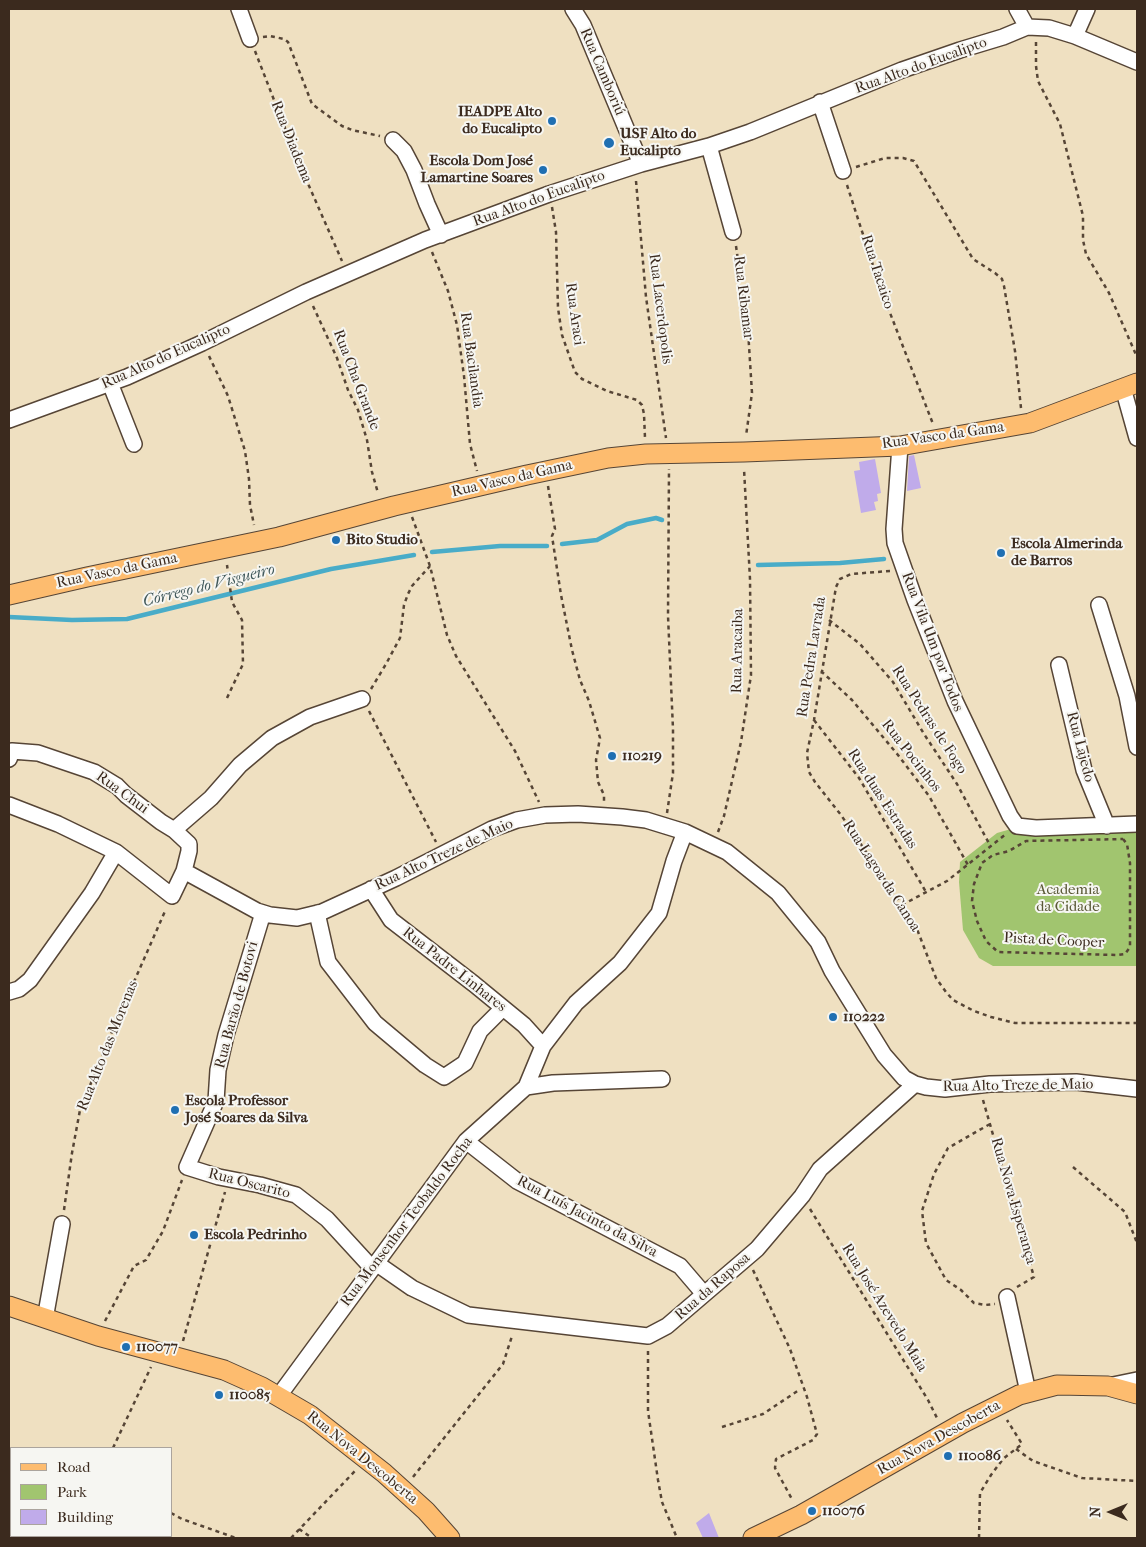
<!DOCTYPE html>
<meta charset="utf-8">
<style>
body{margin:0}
#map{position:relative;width:1146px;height:1547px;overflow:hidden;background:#efe0c1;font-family:"IM FELL French Canon",serif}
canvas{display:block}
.frame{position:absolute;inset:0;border:10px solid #3b2a1e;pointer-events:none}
.legend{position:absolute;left:10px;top:1447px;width:162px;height:90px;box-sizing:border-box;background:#f6f6f2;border:1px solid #aba49d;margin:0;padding:6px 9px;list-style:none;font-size:15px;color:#3b2a1e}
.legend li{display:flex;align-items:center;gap:10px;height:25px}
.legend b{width:25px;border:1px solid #aba49d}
.north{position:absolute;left:1086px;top:1487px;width:50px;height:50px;-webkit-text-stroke:4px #f6f6f2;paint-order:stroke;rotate:270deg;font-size:14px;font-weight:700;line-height:20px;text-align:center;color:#3b2a1e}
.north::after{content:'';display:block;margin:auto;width:18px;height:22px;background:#3b2a1e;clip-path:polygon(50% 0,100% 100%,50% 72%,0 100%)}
</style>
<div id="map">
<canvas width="1146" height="1547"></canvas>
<div class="frame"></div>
<ul class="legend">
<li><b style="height:6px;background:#fdbc6f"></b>Road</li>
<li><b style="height:14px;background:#a1c56f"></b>Park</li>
<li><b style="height:14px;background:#c0abea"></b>Building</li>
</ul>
<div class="north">N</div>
</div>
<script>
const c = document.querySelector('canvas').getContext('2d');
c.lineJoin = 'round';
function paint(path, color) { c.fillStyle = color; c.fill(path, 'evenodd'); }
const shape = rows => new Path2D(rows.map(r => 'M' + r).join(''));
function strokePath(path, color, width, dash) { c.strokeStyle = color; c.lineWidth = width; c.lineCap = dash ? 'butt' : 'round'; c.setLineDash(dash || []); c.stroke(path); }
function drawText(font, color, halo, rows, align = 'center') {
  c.font = font + ' "IM FELL French Canon",serif'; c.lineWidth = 4; c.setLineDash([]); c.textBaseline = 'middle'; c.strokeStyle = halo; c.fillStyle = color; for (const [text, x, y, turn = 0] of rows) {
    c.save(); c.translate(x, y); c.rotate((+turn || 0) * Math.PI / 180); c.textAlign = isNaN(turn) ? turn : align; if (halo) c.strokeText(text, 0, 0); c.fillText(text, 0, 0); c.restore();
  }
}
const green = shape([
 [1137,826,1137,966,993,966,979,958,963,930,959,882,960,862,997,833,1011,829]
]);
const stream = shape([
 [562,544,597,540,627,524,656,518,662,520],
 [432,552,500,546,547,546],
 [758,565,840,563,884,559],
 [9,617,72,620,127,619,331,569,414,555]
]);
const building = shape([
 [914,455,921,488,907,491,909,456],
 [875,459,881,493,877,494,878,501,874,502,876,510,861,513,854,471,860,470,859,462],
 [709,1513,719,1538,703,1538,696,1523]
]);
const path = shape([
 [263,37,270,36,284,39,288,42,312,104,342,126,352,130,380,136],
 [1036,42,1036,66,1038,81,1060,124,1083,216,1083,240,1086,254,1109,293,1137,357],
 [255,51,295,154,342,261],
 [856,167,885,158,903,158,914,161,973,259,995,273,1002,279,1004,286,1015,351,1021,408],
 [636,181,646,297,666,438],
 [847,185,880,287,933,424],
 [552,207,556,232,558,308,562,335,575,372,582,379,607,391,637,400,642,405,644,414,645,438],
 [736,246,748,330,752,393,746,436],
 [432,252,448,291,457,325,464,376,470,444,477,471],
 [313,306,337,358,348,390,358,410,367,440,372,472,378,493],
 [209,356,228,396,245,451,249,479,250,505,254,525],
 [548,486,555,529,552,536,561,595,572,650,580,680,589,701,600,738,596,760,598,782,604,795,604,802],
 [412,517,430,566,447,635,456,656,515,751,539,802],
 [890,571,851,574,840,579,836,587,814,720,807,753,809,772,815,782,841,815,915,924,936,978,946,992,953,1000,974,1011,991,1017,1015,1023,1137,1023],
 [829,620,860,644,893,682,924,734,957,784,991,847],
 [821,671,852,700,898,755,929,796,968,865],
 [371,689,386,664,400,638,404,605,408,594,412,586,430,566],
 [227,698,243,664,242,620,232,602,227,565],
 [369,711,436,842],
 [814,720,859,778,926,892],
 [667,813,673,773,673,729,668,616,669,469],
 [718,832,724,816,741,742,751,675,750,579,744,469],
 [1123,839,1127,844,1130,863,1130,947,1125,954,1118,955,998,952,986,941,977,921,972,901,974,884,982,863,993,855,1009,851,1026,841,1123,839],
 [902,905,947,881,1006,834],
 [983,1100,1034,1277,1017,1287],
 [990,1124,948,1148,934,1174,922,1211,926,1243,946,1280,961,1290,974,1303,985,1305,995,1304],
 [1073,1167,1125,1212,1137,1243],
 [810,1209,928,1400,937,1418],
 [64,1210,72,1153,80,1110,111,1034,166,909],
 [753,1270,790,1349,807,1397,817,1434,813,1440,776,1459,775,1468,793,1501],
 [105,1321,134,1266,146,1260,163,1231,182,1180],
 [183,1341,225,1192],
 [648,1351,648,1411,658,1480,662,1502,677,1538],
 [722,1427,763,1414,799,1390],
 [113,1448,151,1367],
 [1016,1449,1033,1461,1082,1478,1137,1481],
 [9,1461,11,1462],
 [413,1477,503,1364,512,1336],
 [171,1513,182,1519,236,1538],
 [299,1529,312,1538],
 [97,1536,99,1538],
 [291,1538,355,1471],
 [979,1538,980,1493,991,1475,1003,1459,1022,1444,1007,1420]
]);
const minor = shape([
 [239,9,250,39],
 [573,9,583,25,641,164],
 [1017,9,1027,27],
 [1075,36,1087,9],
 [820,102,843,171],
 [393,140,404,151,414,170,427,204,441,235],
 [709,146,733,232],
 [110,383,134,444],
 [1123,388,1137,438],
 [9,420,127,377,202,343,306,292,425,240,549,194,641,164,709,146,750,132,902,70,960,50,1003,37,1027,27,1049,28,1075,36,1137,62],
 [900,446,894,529,895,543,915,600,955,701,1010,816,1017,826,1036,828,1137,824],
 [1099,605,1127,696,1137,747],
 [1059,665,1084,770,1107,826],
 [9,759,12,751,38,753,94,772,117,786,126,795,161,822,174,830,189,844,189,851,184,871,172,896,116,852,58,824,9,805],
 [174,830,211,798,240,765,272,738,310,717,362,699],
 [184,871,257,911,270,915,297,918,322,912,396,878,492,829,517,820,545,815,578,814,622,817,646,820,685,832,727,852,778,893,818,942,832,971,884,1055,904,1078,915,1084,926,1087,945,1089,990,1084,1076,1082,1137,1089],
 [371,889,391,920,474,984,524,1025,543,1046],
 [263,913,226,1035,218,1070,216,1101,187,1167,219,1177,260,1185,296,1195,327,1219,372,1268],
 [317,913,328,962,375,1023,425,1065,444,1077,465,1063,480,1031,503,1008],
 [9,992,19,989,30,980,92,893,116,852],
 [526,1087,553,1083,662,1079],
 [466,1141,517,1181,680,1266,704,1294],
 [376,1263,412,1288,468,1315,648,1336,667,1326,757,1249,802,1196,820,1169,915,1084],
 [1007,1297,1028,1392],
 [45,1319,62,1224],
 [1108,1386,1137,1380],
 [278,1397,466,1141,526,1087,543,1046,576,1003,620,963,659,913,674,861,685,832]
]);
const major = shape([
 [9,595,87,577,279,537,394,506,527,475,608,458,646,454,744,452,900,446,1030,423,1137,383],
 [9,1306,98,1336,224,1370,262,1387,310,1415,384,1473,426,1511,450,1538],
 [753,1538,801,1515,963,1423,1019,1395,1057,1385,1108,1386,1137,1394]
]);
const markers = [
 [552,121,5,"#1f6fb2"],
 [609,143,6,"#1f6fb2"],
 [543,170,5,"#1f6fb2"],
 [336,540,5,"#1f6fb2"],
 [1001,553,5,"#1f6fb2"],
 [612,756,5,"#1f6fb2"],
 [833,1017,5,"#1f6fb2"],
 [175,1110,5,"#1f6fb2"],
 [194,1235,5,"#1f6fb2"],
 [126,1347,5,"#1f6fb2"],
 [219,1395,5,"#1f6fb2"],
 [948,1456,5,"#1f6fb2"],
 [812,1511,5,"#1f6fb2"]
];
const streetNames = [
 ["Rua Alto do Eucalipto",921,66,-20],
 ["Rua Camboriú",602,72,67],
 ["Rua Diadema",291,142,68],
 ["Rua Alto do Eucalipto",539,199,-20],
 ["Rua Tacaico",877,272,72],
 ["Rua Ribamar",743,298,83],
 ["Rua Lacerdopolis",660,309,83],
 ["Rua Araci",574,314,82],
 ["Rua Alto do Eucalipto",166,357,-24],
 ["Rua Bacilandia",471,360,82],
 ["Rua Cha Grande",356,380,69],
 ["Rua Vasco da Gama",943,436,-8],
 ["Rua Vasco da Gama",512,479,-13],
 ["Rua Vasco da Gama",117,571,-12],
 ["Rua Vila Um por Todos",932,642,69],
 ["Rua Aracaiba",738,651,-89],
 ["Rua Pedra Lavrada",812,657,-81],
 ["Rua Pedras de Fogo",929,720,57],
 ["Rua Lajedo",1080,747,75],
 ["Rua Pocinhos",911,756,52],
 ["Rua Chui",122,793,36],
 ["Rua duas Estradas",882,799,57],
 ["Rua Alto Treze de Maio",444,855,-25],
 ["Rua Lagoa da Canoa",881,876,57],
 ["Pista de Cooper",1054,941,3],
 ["Rua Padre Linhares",454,970,38],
 ["Rua Barão de Botovi",237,1005,-75],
 ["Rua Alto das Morenas",108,1046,-68],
 ["Rua Alto Treze de Maio",1018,1086,-1],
 ["Rua Oscarito",249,1184,14],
 ["Rua Nova Esperança",1013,1201,74],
 ["Rua Luís Jacinto da Silva",587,1217,28],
 ["Rua Monsenhor Teobaldo Rocha",407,1222,-53],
 ["Rua da Raposa",713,1287,-41],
 ["Rua José Azevedo Maia",884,1308,58],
 ["Rua Nova Descoberta",939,1438,-29],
 ["Rua Nova Descoberta",362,1458,39]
];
const poiNames = [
 ["IEADPE Alto",542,112,"right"],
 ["do Eucalipto",542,129,"right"],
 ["USF Alto do",620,134],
 ["Eucalipto",620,151],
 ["Escola Dom José",533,161,"right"],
 ["Lamartine Soares",533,178,"right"],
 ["Bito Studio",346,540],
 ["Escola Almerinda",1011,544],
 ["de Barros",1011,561],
 ["110219",622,756],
 ["110222",843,1017],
 ["Escola Professor",185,1101],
 ["José Soares da Silva",185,1118],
 ["Escola Pedrinho",204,1235],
 ["110077",136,1347],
 ["110085",229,1395],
 ["110086",958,1456],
 ["110076",822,1511]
];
const parkNames = [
 ["Academia",1068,890],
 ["da Cidade",1068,907]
];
const waterNames = [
 ["Córrego do Visgueiro",209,586,-14]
];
paint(green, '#a1c56f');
strokePath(stream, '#49acc8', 4.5);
paint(building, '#c0abea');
strokePath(minor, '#564536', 18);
strokePath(major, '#564536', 21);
strokePath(path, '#564536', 2.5, [4, 4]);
strokePath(minor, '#fff', 15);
strokePath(major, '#fdbc6f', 19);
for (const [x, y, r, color] of markers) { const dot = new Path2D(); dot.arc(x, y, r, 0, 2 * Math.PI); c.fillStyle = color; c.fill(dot); strokePath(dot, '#f6f6f2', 2); }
drawText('15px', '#3b2a1e', '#f6f6f2', streetNames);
drawText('bold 15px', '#3b2a1e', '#f6f6f2', poiNames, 'left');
drawText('15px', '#5a5836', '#f6f6f2', parkNames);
drawText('italic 16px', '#40585a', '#f6f6f2', waterNames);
</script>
